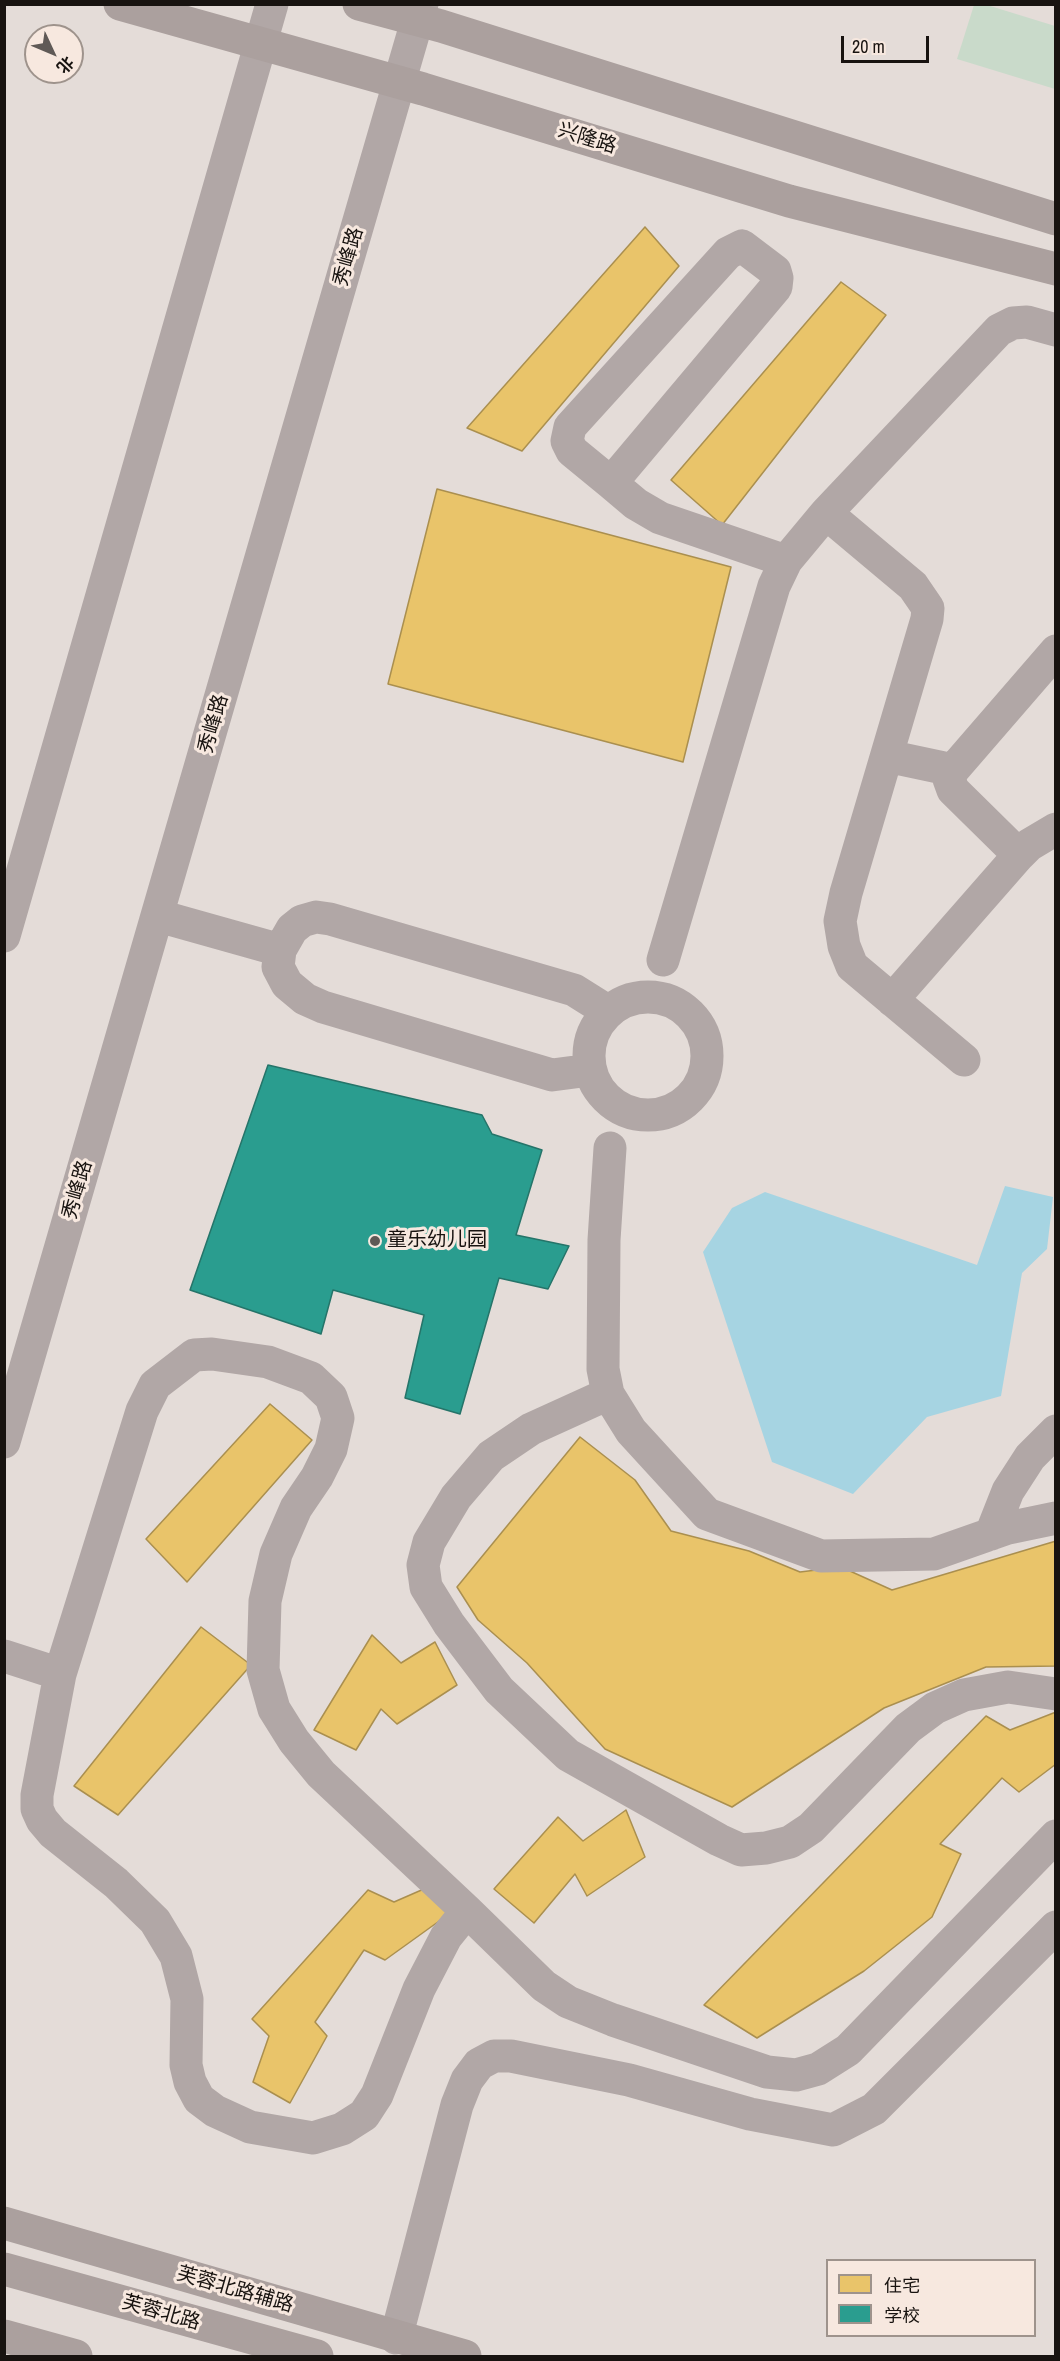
<!DOCTYPE html>
<meta charset="utf-8">
<style>
body{margin:0}
#map{position:relative;width:1060px;height:2361px;overflow:hidden;background:#e4dcd8;font-family:"Archivo Narrow","Noto Sans SC",sans-serif}
canvas{display:block}
.frame{position:absolute;inset:0;border:6px solid #181310;pointer-events:none}
.legend{position:absolute;left:826px;top:2259px;width:210px;height:78px;box-sizing:border-box;background:#f7e8df;border:2px solid #9e938c;margin:0;padding:8px 10px;list-style:none;font-size:18px;color:#181310}
.legend li{display:flex;align-items:center;gap:12px;height:30px}
.legend b{width:30px;border:2px solid #9e938c}
.north{position:absolute;left:24px;top:24px;width:60px;height:60px;box-sizing:border-box;background:#f7e8df;border:2px solid #9e938c;border-radius:50%;rotate:134deg;font-size:16px;font-weight:700;line-height:24px;text-align:center;color:#181310}
.north::after{content:'';display:block;margin:auto;width:21px;height:27px;background:#5f5956;clip-path:polygon(50% 0,100% 100%,50% 72%,0 100%)}
.scale{position:absolute;left:841px;top:36px;width:88px;height:27px;box-sizing:border-box;border:3px solid #181310;border-top:0;padding-left:8px;font-size:18px;line-height:21px;white-space:nowrap;color:#181310;-webkit-text-stroke:4px #f7e8df;paint-order:stroke}
</style>
<div id="map">
<canvas width="1060" height="2361"></canvas>
<div class="frame"></div>
<ul class="legend">
<li><b style="height:16px;background:#e9c46a"></b>住宅</li>
<li><b style="height:16px;background:#2a9d8f"></b>学校</li>
</ul>
<div class="north">北</div>
<div class="scale">20 m</div>
</div>
<script>
const c = document.querySelector('canvas').getContext('2d');
c.lineJoin = 'round';
function paint(path, color) { c.fillStyle = color; c.fill(path, 'evenodd'); }
const shape = rows => new Path2D(rows.map(r => 'M' + r).join(''));
function strokePath(path, color, width, dash) { c.strokeStyle = color; c.lineWidth = width; c.lineCap = dash ? 'butt' : 'round'; c.setLineDash(dash || []); c.stroke(path); }
function drawText(font, color, halo, rows, align = 'center') {
  c.font = font + ' "Archivo Narrow","Noto Sans SC",sans-serif'; c.lineWidth = 6; c.setLineDash([]); c.textBaseline = 'middle'; c.strokeStyle = halo; c.fillStyle = color; for (const [text, x, y, turn = 0] of rows) {
    c.save(); c.translate(x, y); c.rotate((+turn || 0) * Math.PI / 180); c.textAlign = isNaN(turn) ? turn : align; if (halo) c.strokeText(text, 0, 0); c.fillText(text, 0, 0); c.restore();
  }
}
const green = shape([
 [974,5,987,5,1055,26,1055,89,957,59]
]);
const water = shape([
 [1005,1186,1053,1197,1047,1249,1022,1273,1001,1396,927,1417,853,1494,772,1462,703,1252,732,1208,765,1192,977,1265]
]);
const homes = shape([
 [645,227,679,266,522,451,467,428,645,227],
 [841,282,886,315,722,525,671,480,841,282],
 [437,489,731,567,683,762,388,684,437,489],
 [270,1404,312,1440,187,1582,146,1539,270,1404],
 [580,1437,635,1480,671,1531,749,1551,800,1572,841,1567,892,1590,1056,1541,1056,1666,986,1667,884,1708,732,1807,605,1749,527,1663,478,1620,457,1587,580,1437],
 [201,1627,251,1665,118,1815,74,1786,201,1627],
 [372,1635,401,1663,435,1642,457,1685,397,1724,381,1709,356,1750,314,1730,372,1635],
 [1056,1712,1056,1764,1019,1792,1002,1778,940,1844,961,1854,932,1917,864,1971,757,2038,704,2005,986,1716,1010,1730,1056,1712],
 [626,1810,645,1857,587,1896,575,1874,534,1923,494,1889,558,1817,583,1841,626,1810],
 [433,1885,449,1914,385,1960,364,1950,315,2022,327,2036,290,2103,253,2082,269,2036,252,2019,368,1890,394,1902,433,1885]
]);
const schools = shape([
 [268,1065,482,1115,492,1134,542,1150,516,1235,569,1246,548,1289,499,1278,460,1414,405,1398,424,1315,333,1290,321,1334,190,1290,268,1065]
]);
const minor = shape([
 [611,483,776,287,777,278,775,271,742,246,728,253,570,427,567,441,572,451,611,483,636,504,660,518,786,561],
 [826,513,913,586,928,608,927,619,846,893,840,921,844,946,852,966,964,1060],
 [887,756,953,770],
 [1019,855,953,790,949,779,953,770,1056,651],
 [159,916,280,950],
 [4,936,272,4],
 [663,960,774,586,786,561,826,513,999,330,1013,323,1027,322,1056,330],
 '589 1056a59 59 0 1 1 118 0a59 59 0 1 1-118 0Z',
 [892,1000,1019,855,1029,845,1056,829],
 [590,1070,552,1075,323,1007,305,999,287,984,278,967,280,950,292,929,302,921,316,917,330,919,574,990,609,1012],
 [610,1148,604,1240,603,1369,608,1394,631,1431,707,1514,821,1556,934,1554,1008,1528,1056,1518],
 [608,1394,531,1429,491,1456,456,1497,429,1542,423,1565,426,1587,449,1624,499,1690,568,1755,719,1840,741,1850,766,1848,790,1842,811,1828,908,1728,935,1708,964,1695,1008,1687,1056,1694],
 [4,1442,422,4],
 [991,1534,1008,1491,1030,1457,1056,1431],
 [4,1656,60,1674],
 [467,1911,446,1937,419,1989,377,2095,364,2115,342,2129,313,2138,250,2127,215,2111,199,2099,190,2082,186,2065,187,1999,176,1956,155,1921,116,1883,53,1833,42,1820,37,1809,37,1795,60,1674,142,1411,155,1385,194,1355,212,1354,268,1362,311,1378,331,1397,338,1418,331,1449,317,1477,296,1508,276,1554,265,1601,263,1670,274,1709,294,1741,321,1774,467,1911,544,1986,568,2002,613,2020,767,2072,796,2075,818,2069,848,2050,1056,1836],
 [396,2338,457,2105,467,2080,479,2064,494,2056,511,2056,629,2080,750,2114,833,2130,874,2109,1056,1927]
]);
const major = shape([
 [120,4,423,89,789,201,1056,269],
 [359,4,441,26,1056,219],
 [4,2223,465,2356],
 [4,2269,317,2356],
 [4,2336,76,2356]
]);
const markers = [
 [375,1241,6,"#5f5956"]
];
const streetNames = [
 ["兴隆路",587,139,17],
 ["秀峰路",349,257,-74],
 ["秀峰路",214,724,-74],
 ["秀峰路",78,1190,-74],
 ["芙蓉北路辅路",235,2290,16],
 ["芙蓉北路",161,2313,16]
];
const poiNames = [
 ["童乐幼儿园",387,1241]
];
paint(green, '#c9daca');
paint(water, '#a6d4e2');
paint(homes, '#e9c46a');
strokePath(homes, '#aa8f4f', 1.5);
paint(schools, '#2a9d8f');
strokePath(schools, '#257469', 1.5);
strokePath(minor, '#b1a7a6', 33);
strokePath(major, '#aba09e', 33);
for (const [x, y, r, color] of markers) { const dot = new Path2D(); dot.arc(x, y, r, 0, 2 * Math.PI); c.fillStyle = color; c.fill(dot); strokePath(dot, '#f7e8df', 2); }
drawText('20px', '#181310', '#f7e8df', streetNames);
drawText('20px', '#181310', '#f7e8df', poiNames, 'left');
</script>
